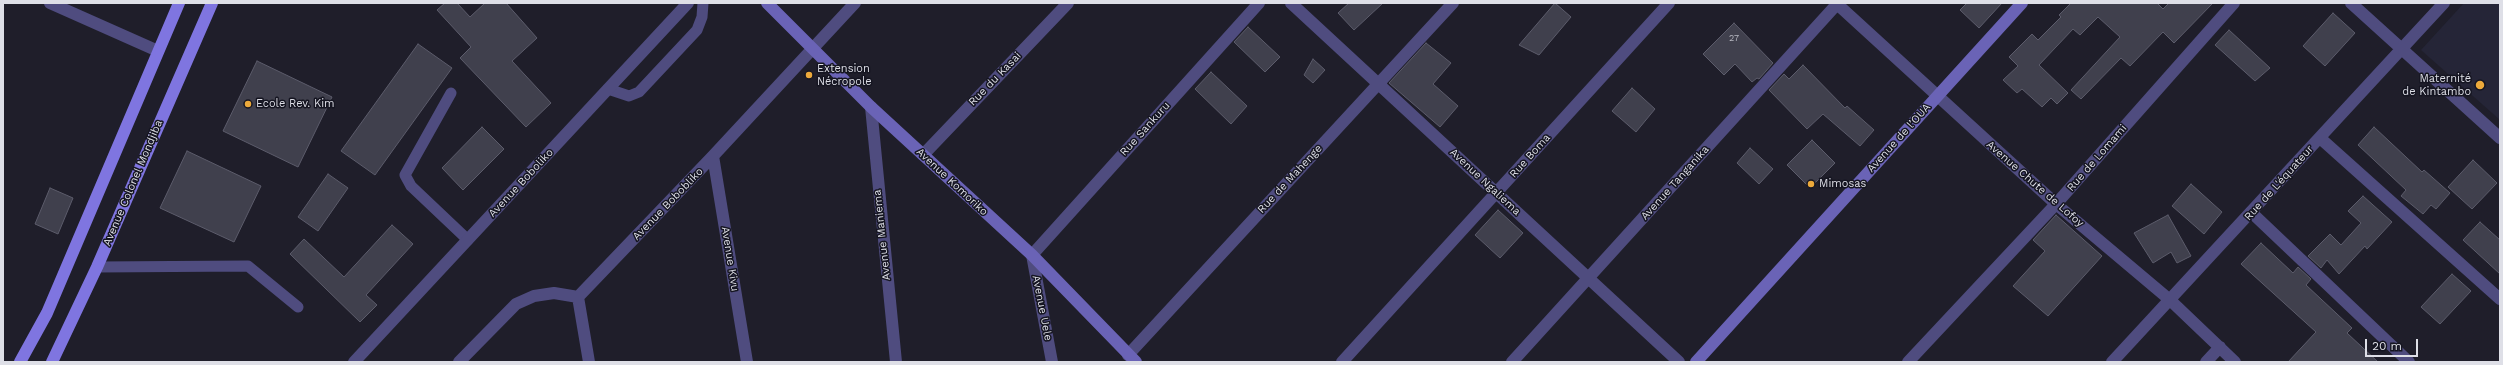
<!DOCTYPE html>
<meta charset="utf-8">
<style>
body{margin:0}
#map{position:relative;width:2503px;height:365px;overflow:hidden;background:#1f1e2a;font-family:"Work Sans",sans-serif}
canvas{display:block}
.frame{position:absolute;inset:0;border:4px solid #dedfe7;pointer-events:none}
.scale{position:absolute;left:2365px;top:339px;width:53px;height:18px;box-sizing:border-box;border:2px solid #dedfe7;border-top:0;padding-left:5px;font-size:12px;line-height:14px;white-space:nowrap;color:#dedfe7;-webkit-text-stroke:3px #151521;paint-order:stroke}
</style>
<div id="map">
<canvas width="2503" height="365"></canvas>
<div class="frame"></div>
<div class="scale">20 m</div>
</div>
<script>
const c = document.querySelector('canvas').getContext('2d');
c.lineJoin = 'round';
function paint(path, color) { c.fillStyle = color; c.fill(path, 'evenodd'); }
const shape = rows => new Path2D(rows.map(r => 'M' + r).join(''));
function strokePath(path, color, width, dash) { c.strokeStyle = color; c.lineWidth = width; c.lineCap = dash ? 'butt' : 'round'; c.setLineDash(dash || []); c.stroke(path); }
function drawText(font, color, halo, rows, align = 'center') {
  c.font = font + ' "Work Sans",sans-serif'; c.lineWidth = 3; c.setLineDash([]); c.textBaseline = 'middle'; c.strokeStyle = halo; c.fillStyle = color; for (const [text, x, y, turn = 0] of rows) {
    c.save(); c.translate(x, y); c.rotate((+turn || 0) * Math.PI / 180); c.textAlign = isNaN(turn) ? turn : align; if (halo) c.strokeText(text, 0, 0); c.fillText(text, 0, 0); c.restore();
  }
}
const built = shape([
 [2464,3,2500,3,2500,120,2421,50]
]);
const building = shape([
 [445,3,457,3,470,17,485,3,506,3,537,38,512,61,551,103,526,127,460,58,471,47,437,10,445,3],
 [1349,3,1383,3,1354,30,1338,13,1349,3],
 [1555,3,1571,17,1539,55,1519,45,1555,3],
 [1967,3,2002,3,1979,28,1960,10,1967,3],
 [2071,3,2157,3,2163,9,2169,3,2213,3,2174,43,2163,32,2130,66,2121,58,2081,99,2071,90,2120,37,2098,17,2080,35,2073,29,2039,65,2068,93,2057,104,2051,98,2042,107,2022,89,2017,93,2003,80,2018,66,2009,57,2032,34,2038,40,2061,17,2059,15,2071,3],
 [2333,13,2355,33,2325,66,2303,46,2333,13],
 [1734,23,1773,63,1759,79,1757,78,1752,82,1735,64,1724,75,1703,54,1734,23],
 [1248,27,1280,57,1265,72,1234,42,1248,27],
 [2229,30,2270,68,2255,81,2215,45,2229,30],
 [1426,43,1451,63,1433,84,1458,106,1440,127,1389,83,1426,43],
 [418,44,452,68,375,175,341,151,418,44],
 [1313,59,1325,70,1313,83,1304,75,1313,59],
 [257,61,332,97,298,167,223,131,257,61],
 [1803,65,1845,108,1847,106,1874,130,1860,146,1823,114,1807,129,1769,90,1784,74,1789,79,1803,65],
 [1211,72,1247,106,1231,124,1195,89,1211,72],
 [1632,88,1655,109,1636,132,1612,111,1632,88],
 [482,127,504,149,463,190,442,168,482,127],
 [2374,127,2422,172,2424,170,2450,193,2436,209,2431,205,2423,214,2401,196,2406,190,2358,145,2374,127],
 [1812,140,1835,163,1810,188,1787,165,1812,140],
 [1750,148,1773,169,1759,184,1737,163,1750,148],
 [187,151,261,186,234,242,160,208,187,151],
 [2473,160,2497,183,2472,209,2448,187,2473,160],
 [328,174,348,188,318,231,298,217,328,174],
 [2191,184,2222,212,2204,234,2172,206,2191,184],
 [50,188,73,198,58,234,35,224,50,188],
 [2363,196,2392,222,2367,249,2365,246,2339,274,2327,260,2321,268,2308,256,2330,234,2341,245,2361,223,2348,211,2363,196],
 [1498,210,1523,233,1500,258,1475,235,1498,210],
 [2056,215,2102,256,2048,316,2013,286,2045,251,2033,240,2056,215],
 [2168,215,2191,256,2177,263,2171,252,2153,263,2134,233,2168,215],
 [2480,222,2500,240,2500,274,2463,240,2480,222],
 [392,225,413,244,366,295,377,305,360,322,290,254,304,239,344,277,392,225],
 [2261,243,2293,273,2298,267,2311,279,2306,285,2352,328,2347,333,2378,362,2288,362,2316,332,2241,264,2261,243],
 [2452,274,2471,291,2440,324,2421,307,2452,274]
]);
const lane = shape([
 [608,89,629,96,639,92,697,30,702,17,703,3],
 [451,93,405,175,411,186,468,240],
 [97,267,248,266,298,307]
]);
const street = shape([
 [50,3,158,51],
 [1291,3,1679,362],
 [1836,3,2056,204,2170,300,2235,362],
 [2351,3,2500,138],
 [871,107,896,362],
 [2320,138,2500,299],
 [923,155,1068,3],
 [713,156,747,362],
 [2252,213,2409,362],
 [578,297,589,362],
 [1128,355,1453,3],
 [354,362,688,3],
 [459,362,516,304,534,296,554,293,578,297,713,156,855,3],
 [1052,362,1032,255,1259,3],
 [1342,362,1669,3],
 [1512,362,1838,3],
 [1908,362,2056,204,2234,3],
 [2112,362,2444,3],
 [2206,362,2220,347]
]);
const secondary = shape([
 [767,3,871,107,1032,255,1136,362],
 [1696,362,2022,3]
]);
const primary = shape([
 [20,362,47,313,179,3],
 [52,362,97,267,212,3]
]);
const markers = [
 [809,75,4,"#eca93b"],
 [2480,85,5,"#eca93b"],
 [248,104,4,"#eca93b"],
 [1811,184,4,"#eca93b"]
];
const numberNames = [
 ["27",1734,38]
];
const poiNames = [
 ["Extension",817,69],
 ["Nécropole",817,82],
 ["Maternité",2471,79,"right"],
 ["de Kintambo",2471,92,"right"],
 ["Ecole Rev. Kim",256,104],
 ["Mimosas",1819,184]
];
const streetNames = [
 ["Rue du Kasai",995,79,-46],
 ["Rue Sankuru",1145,129,-48],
 ["Avenue de l’OUA",1899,138,-48],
 ["Rue Boma",1530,156,-48],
 ["Rue de Lomami",2097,158,-49],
 ["Rue de Mahenge",1290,179,-47],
 ["Avenue Komoriko",952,182,43],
 ["Avenue Ngaliema",1485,182,43],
 ["Avenue Colonel Mondjiba",133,183,-67],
 ["Avenue Boboliko",521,183,-47],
 ["Avenue Tanganika",1675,183,-48],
 ["Rue de L'équateur",2279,183,-48],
 ["Avenue Chute de Lofoy",2035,184,41],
 ["Avenue Bobobliko",668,204,-46],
 ["Avenue Maniema",882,235,-96],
 ["Avenue Kivu",730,259,81],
 ["Avenue Uele",1042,308,79]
];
paint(built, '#252537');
paint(building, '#40404d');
strokePath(building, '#5c5c6b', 1);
strokePath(lane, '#4f4c7f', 11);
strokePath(street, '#4f4c7f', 12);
strokePath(secondary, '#6a63b6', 12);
strokePath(primary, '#7f75e0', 12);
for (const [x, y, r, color] of markers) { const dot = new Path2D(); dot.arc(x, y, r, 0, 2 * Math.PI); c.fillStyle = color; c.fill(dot); strokePath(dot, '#151521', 1.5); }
drawText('9px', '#b6b7c0', null, numberNames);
drawText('11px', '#dedfe7', '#151521', poiNames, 'left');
drawText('11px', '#dedfe7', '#151521', streetNames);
</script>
